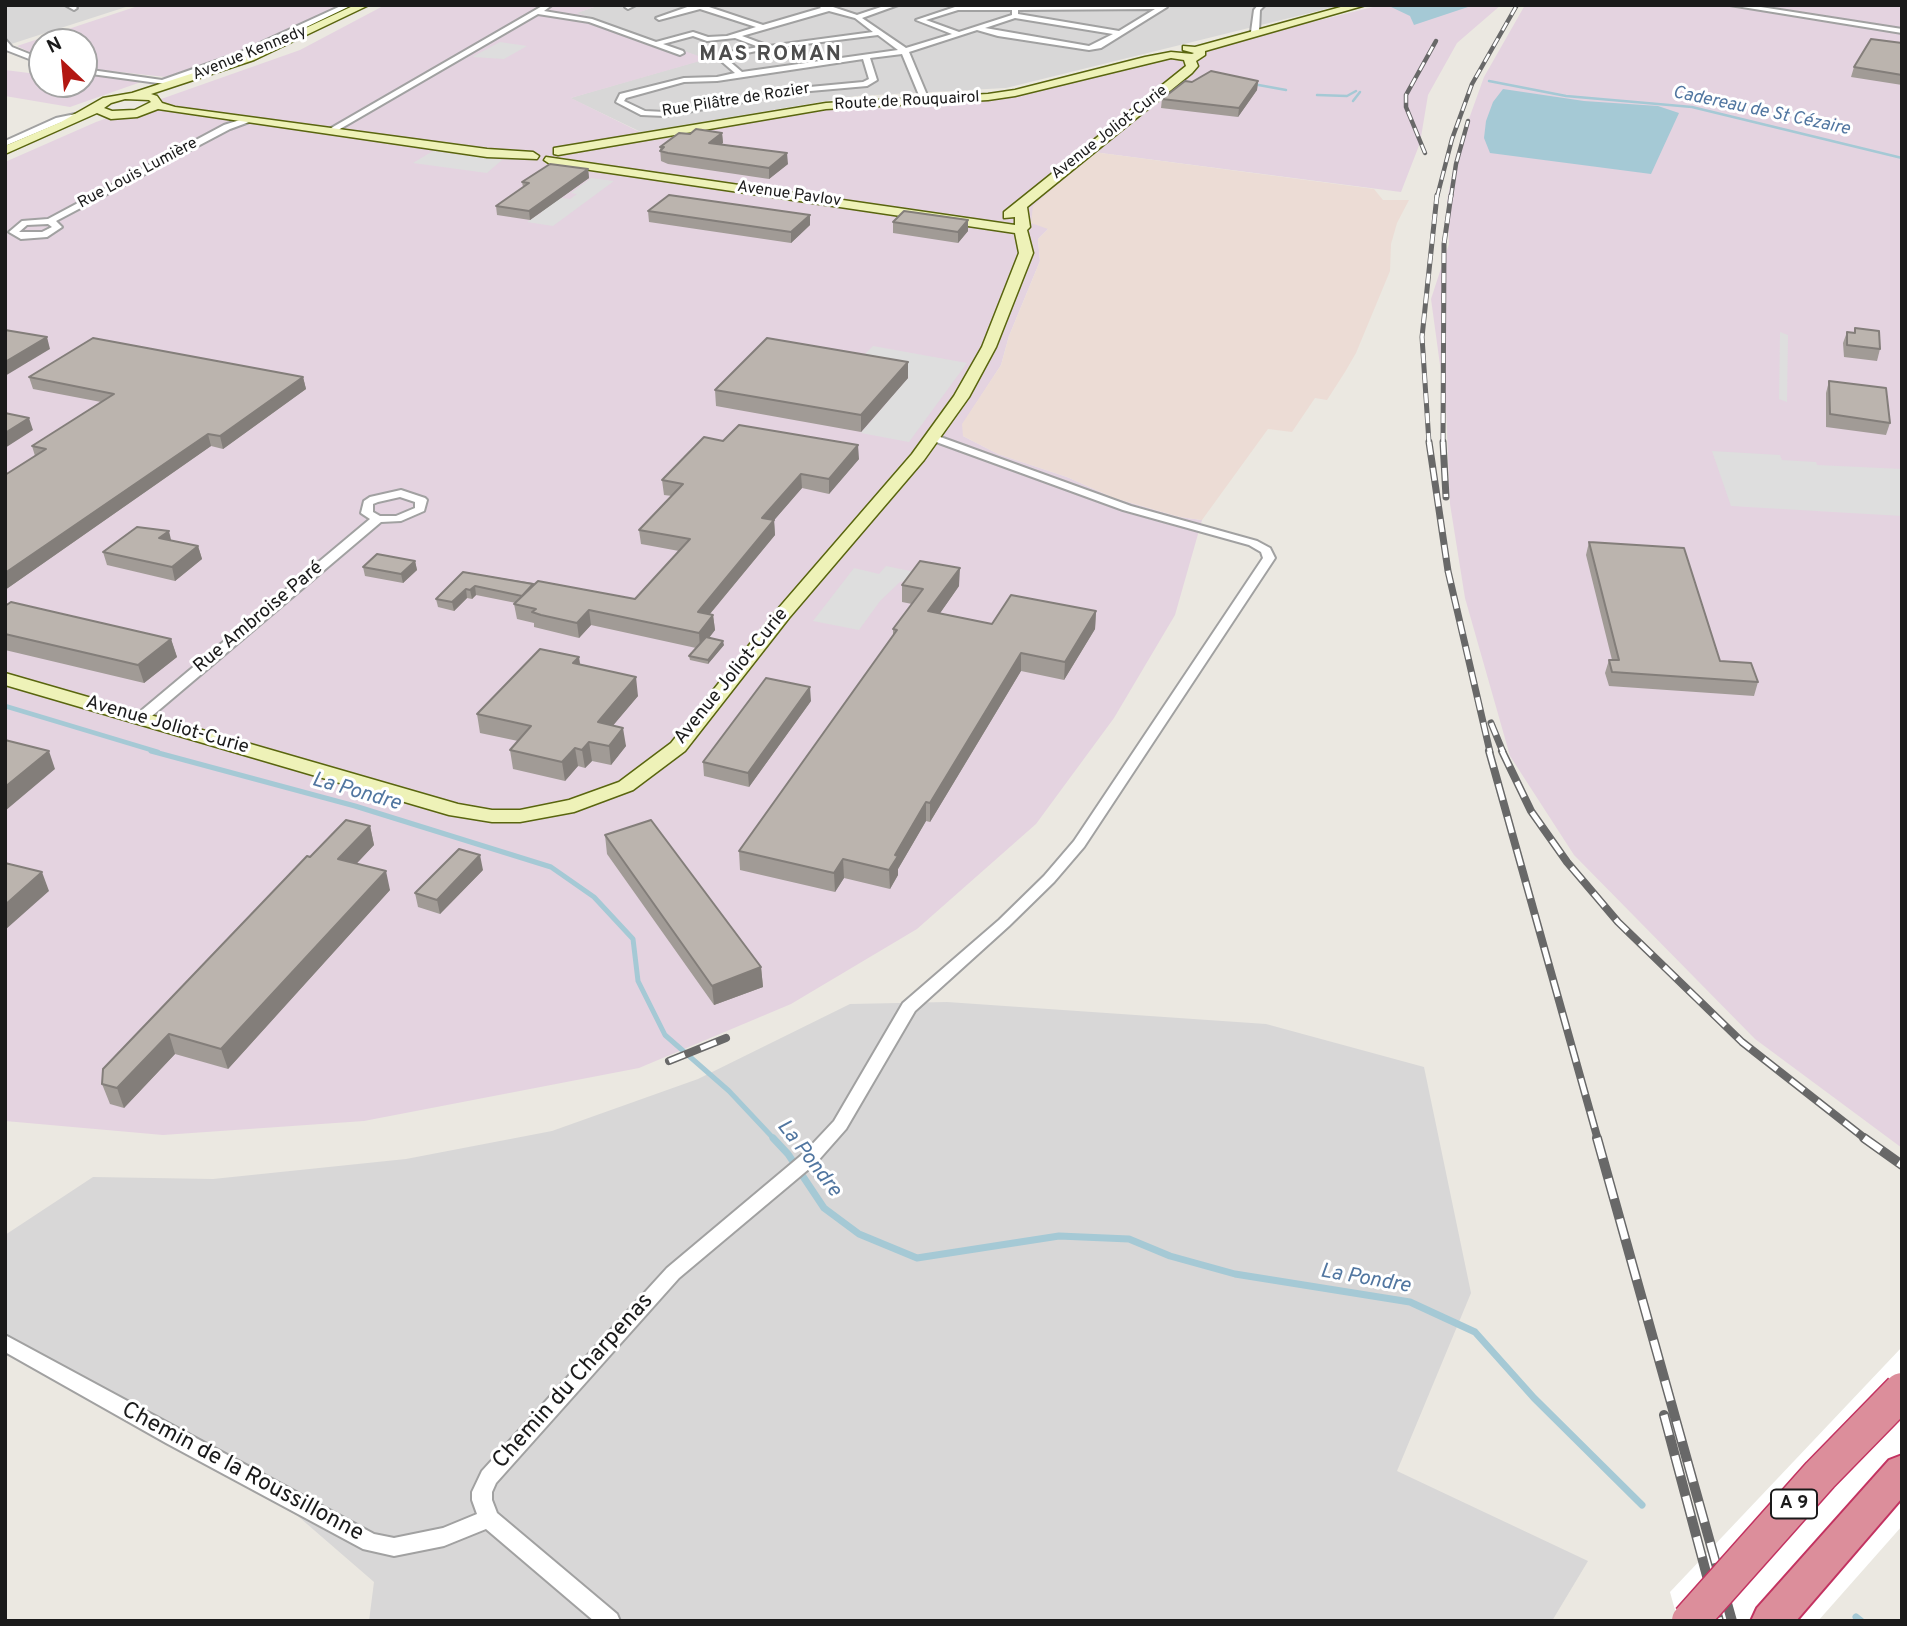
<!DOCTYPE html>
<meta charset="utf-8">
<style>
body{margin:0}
#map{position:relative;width:1907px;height:1626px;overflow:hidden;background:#ebe8e1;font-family:Overpass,sans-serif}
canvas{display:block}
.frame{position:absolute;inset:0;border:7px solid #1a1a1a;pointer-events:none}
.north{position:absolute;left:28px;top:28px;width:70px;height:70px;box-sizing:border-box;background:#fff;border:2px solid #a3a3a3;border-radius:50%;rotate:334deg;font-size:19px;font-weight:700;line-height:28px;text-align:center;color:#1a1a1a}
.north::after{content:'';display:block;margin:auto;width:24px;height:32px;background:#b21712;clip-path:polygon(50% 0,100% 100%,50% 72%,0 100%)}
</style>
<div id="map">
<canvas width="1907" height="1626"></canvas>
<div class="frame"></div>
<div class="north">N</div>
</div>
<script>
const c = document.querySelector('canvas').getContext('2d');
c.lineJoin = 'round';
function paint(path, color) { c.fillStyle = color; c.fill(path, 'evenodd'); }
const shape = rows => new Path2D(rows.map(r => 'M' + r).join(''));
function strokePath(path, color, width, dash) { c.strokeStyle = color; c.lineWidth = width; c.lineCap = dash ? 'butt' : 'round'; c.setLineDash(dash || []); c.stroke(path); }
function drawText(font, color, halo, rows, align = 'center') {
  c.font = font + ' Overpass,sans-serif'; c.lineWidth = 6; c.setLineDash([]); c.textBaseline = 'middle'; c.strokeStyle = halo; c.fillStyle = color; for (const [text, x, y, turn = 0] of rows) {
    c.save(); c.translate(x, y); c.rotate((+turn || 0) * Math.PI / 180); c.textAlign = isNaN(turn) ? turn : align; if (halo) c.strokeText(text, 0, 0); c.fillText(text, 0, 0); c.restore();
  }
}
const residential = shape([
 [5,5,132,5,5,46],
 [600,5,1342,5,1006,88,856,96,641,132,570,98,705,59,576,13],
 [947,1002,1266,1024,1424,1067,1471,1293,1397,1471,1588,1561,1552,1621,369,1621,374,1582,255,1479,5,1335,5,1235,93,1177,213,1179,406,1159,552,1131,698,1079,850,1004]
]);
const industrial = shape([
 [141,5,345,5,238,53,165,77,84,68,84,42,42,42,42,58,17,46],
 [385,5,600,5,577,13,707,59,571,98,656,140,815,110,1009,97,1381,5,1501,5,1457,43,1428,95,1420,143,1401,192,1093,152,1069,176,1048,229,1038,239,1040,261,1009,336,1001,365,963,424,963,436,998,454,1067,477,1114,498,1180,517,1202,520,1175,615,1114,718,1036,824,917,929,791,1004,639,1068,364,1121,163,1135,5,1121,5,162,96,122,300,50],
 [1525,5,1902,5,1902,1148,1755,1039,1574,855,1510,756,1465,598,1450,504,1446,409,1431,299,1449,244,1447,201,1456,155,1484,77],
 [42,68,42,84,84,84,84,74,141,82,70,107,5,96,5,70,29,73]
]);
const military = shape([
 [1093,152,1374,189,1383,200,1409,200,1397,223,1391,244,1390,271,1356,353,1345,372,1327,400,1315,398,1292,432,1268,429,1202,520,1180,517,1114,498,1067,477,998,454,963,436,962,424,1001,365,1009,336,1040,261,1038,239,1048,229,1031,223,1033,206]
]);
const parking = shape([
 [500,42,527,46,504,59,472,57],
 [433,151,502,160,487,173,413,163],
 [591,178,614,181,553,226,527,222,541,213,547,196,570,199,577,194,571,193],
 [1780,332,1788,335,1787,402,1779,399],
 [873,346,967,363,909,442,861,433,909,377,852,367],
 [1712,451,1780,455,1782,460,1816,462,1817,465,1902,469,1902,516,1731,506],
 [886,566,915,572,908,581,900,582,880,601,859,630,813,621,854,568,879,574]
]);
const water = shape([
 [1474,5,1414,25,1410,16,1389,6],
 [1503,89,1584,101,1658,106,1679,113,1651,174,1490,153,1484,138,1486,121,1493,102]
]);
const pier = shape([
 [1902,1347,1902,1526,1818,1621,1678,1621,1670,1592]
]);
const streamFar3 = shape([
 [1489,81,1566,96,1692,107,1902,158],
 [1253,84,1286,90],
 [1317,95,1347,96,1356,91],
 [1353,101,1360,92]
]);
const streamFar2 = shape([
 [5,706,158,752]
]);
const streamFar1 = shape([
 [151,751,355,806,551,867,594,897,633,939,638,981,665,1035,729,1091,775,1140]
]);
const stream = shape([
 [773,1138,788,1154,824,1208,859,1234,917,1258,1059,1236,1129,1239,1170,1256,1235,1274,1410,1302,1475,1332,1534,1398,1642,1505],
 [1856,1617,1861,1621]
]);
const street = shape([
 [65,5,74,5,77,8,74,10,65,5],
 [343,5,352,5,242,58,165,84,84,73,84,69,162,80,236,54,343,5],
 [544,5,552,5,544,11,592,19,656,42,693,32,708,37,727,36,756,27,700,9,659,20,656,18,693,5,703,5,763,25,821,8,818,5,830,6,857,15,887,5,898,5,862,18,906,48,952,34,916,20,958,6,1167,7,1101,48,1089,50,998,36,977,30,909,52,929,100,925,102,921,100,902,54,870,58,877,80,867,86,799,92,665,116,641,115,616,102,620,94,684,78,717,77,735,73,720,60,723,53,759,47,735,38,707,41,693,36,663,44,683,51,684,53,680,55,589,22,538,14,333,133,326,131,544,5],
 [1155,9,1119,31,1018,14,1018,10,1155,9],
 [958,10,1012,10,1012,15,959,32,926,20,958,10],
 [829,11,855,18,873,32,769,46,742,36,829,11],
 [1015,18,1113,34,1089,46,985,28,1015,18],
 [878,35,898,50,742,72,728,60,729,57,765,49,878,35],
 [863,59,869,79,863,82,799,88,665,112,645,111,624,101,626,98,684,82,717,81,863,59],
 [636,5,628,9,625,7,626,5,636,5],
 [1258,5,1265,5,1260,10,1259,32,1255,34,1251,32,1254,10,1258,5],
 [1730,5,1748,5,1902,29,1902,33,1730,5],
 [5,39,12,47,42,59,42,64,6,50,5,39],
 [85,112,89,114,88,116,62,122,5,146,5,141,56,118,85,112],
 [246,118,249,118,249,122,230,129,56,221,62,227,47,237,21,239,9,232,22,221,48,219,224,125,246,118],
 [48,224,52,227,42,232,19,232,27,225,48,224],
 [932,434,1131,506,1257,541,1270,548,1275,558,1084,847,1054,882,1009,926,915,1011,846,1129,816,1163,679,1278,496,1483,492,1492,492,1500,497,1513,617,1614,620,1621,594,1621,486,1529,444,1546,394,1556,363,1549,166,1443,5,1352,5,1335,374,1534,394,1538,443,1528,477,1514,472,1500,472,1492,482,1471,667,1268,804,1153,834,1121,903,1003,999,920,1044,876,1074,841,1263,558,1261,552,1249,545,1123,510,928,439,927,437,932,434],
 [401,490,425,498,427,500,424,511,401,521,381,522,146,721,136,721,134,718,136,715,370,519,361,513,364,501,370,497,401,490],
 [400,497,415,502,415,508,396,516,380,516,373,512,373,504,378,502,400,497]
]);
const secondary = shape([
 [355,5,369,5,254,60,151,94,157,96,162,103,175,107,487,149,533,152,539,156,537,159,487,157,158,109,137,117,111,119,97,113,5,154,5,146,61,122,103,98,132,93,246,56,355,5],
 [125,99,149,100,151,102,135,110,112,111,104,108,111,103,125,99],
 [1348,5,1366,5,1205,51,1205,55,1196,61,1198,66,1192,73,1027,207,1030,227,1027,230,1033,253,996,347,969,397,924,460,789,618,685,751,633,790,574,812,520,822,492,822,449,815,5,685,5,673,458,804,492,810,520,810,569,800,619,782,671,743,777,610,912,454,954,396,982,347,1019,253,1015,233,550,164,544,160,546,157,1015,225,1015,217,1004,218,1004,212,1186,66,1184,60,1171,58,1015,96,988,100,826,109,558,155,554,154,554,148,826,103,988,94,1015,90,1145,57,1171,52,1192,54,1194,53,1183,50,1183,46,1195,47,1348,5]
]);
const highway = shape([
 [1902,1455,1902,1498,1796,1621,1751,1621,1757,1608,1889,1460,1902,1455]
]);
const railFar4 = shape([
 [1425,153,1406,107,1406,95,1436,41],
 [1437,197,1452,139,1472,84,1517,5],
 [1451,197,1456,164,1468,121]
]);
const railFar3 = shape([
 [1429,443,1422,337,1437,195],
 [1443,443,1444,244,1451,195]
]);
const railFar2 = shape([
 [1429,442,1448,571,1490,752],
 [1443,442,1446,497],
 [1491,723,1503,752]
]);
const railFar1 = shape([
 [1489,751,1598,1140],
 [1502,751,1531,811,1567,862,1618,922,1742,1042,1867,1140],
 [669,1061,726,1038]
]);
const rail = shape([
 [1597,1138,1732,1621],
 [1864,1138,1902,1165],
 [1664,1415,1719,1621]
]);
const highwayBridge = shape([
 [1690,1621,1820,1475,1902,1391]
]);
const wall = shape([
 [1902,43,1902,85,1851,77,1854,67],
 [1258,81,1257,90,1238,117,1161,108,1162,99],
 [722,133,723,143,721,144,788,164,769,179,668,164,661,161,660,147,690,134],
 [588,169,589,178,530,220,497,215,496,206,523,187,522,182],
 [648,211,810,225,791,243,649,222],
 [893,222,968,231,958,243,893,233],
 [1855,328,1880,349,1877,361,1844,357,1843,343,1847,332,1854,332],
 [908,362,908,378,861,432,716,406,715,390],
 [29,377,303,377,306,389,223,449,211,446,5,590,5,475,35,456,32,446,101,402,33,389],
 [1829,381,1890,423,1886,435,1826,427,1826,393],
 [723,441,859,459,829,494,802,488,774,520,775,535,710,614,713,615,715,630,709,638,724,645,708,664,690,660,689,656,696,648,591,625,579,638,534,627,534,623,517,619,514,604,516,603,476,595,472,599,467,598,454,611,438,607,436,599,463,572,635,599,679,551,641,544,639,530,672,496,664,495,662,480],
 [171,541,198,546,202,559,175,581,107,565,103,552],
 [1589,542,1720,661,1758,682,1754,696,1609,686,1605,673,1609,660,1612,660,1586,555],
 [415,561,417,570,403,583,365,576,363,567],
 [902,585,959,586,940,613,992,624,1096,611,1095,629,1064,680,1021,671,930,822,926,821,898,869,898,875,890,889,844,878,835,892,740,870,739,851,893,636,893,629,912,604,902,602],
 [5,606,171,639,177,657,144,683,5,650],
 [580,665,638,696,613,725,626,746,611,765,592,761,585,768,578,766,565,781,513,769,510,750,518,741,480,733,477,714],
 [811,701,749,787,704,776,703,762],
 [370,826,374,845,356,864,390,890,228,1069,175,1054,124,1108,110,1104,102,1084,310,857],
 [605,835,761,967,763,987,714,1005,607,854],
 [483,870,440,914,418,907,415,893]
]);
const shadedWall = shape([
 [1258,81,1257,90,1238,117,1239,108],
 [722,133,723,143,710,153,709,143],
 [787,153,788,164,769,179,769,168],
 [588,169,589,178,530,220,529,211],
 [810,215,810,225,791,243,791,232],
 [968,220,968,231,958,243,958,232],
 [47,337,50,349,5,376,5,362],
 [908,362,908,378,861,432,861,415],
 [303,377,306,389,223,449,220,436],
 [29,418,33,430,5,448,5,433],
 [208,434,211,446,5,590,5,573],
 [858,445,859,459,829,494,829,479],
 [801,474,802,488,763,533,762,518],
 [774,520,775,535,699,627,698,612],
 [169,531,172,544,159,538],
 [198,546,202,559,175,581,172,567],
 [415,561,417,570,403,583,401,574],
 [960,568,959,586,929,629,928,611],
 [475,586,476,595,472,599,470,590],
 [466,589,467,598,454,611,452,602],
 [589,610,591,625,579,638,577,623],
 [1096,611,1095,629,1064,680,1065,662],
 [713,615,715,630,700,649,699,633],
 [171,639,177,657,144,683,138,665],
 [723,641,724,645,708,664,708,660],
 [1021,653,1021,671,930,822,930,803],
 [579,657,582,676,573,663],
 [636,677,638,696,600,741,598,722],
 [810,687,811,701,749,787,748,773],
 [623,728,626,746,611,765,609,746],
 [589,742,592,761,585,768,582,750],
 [575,748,578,766,565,781,562,762],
 [49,751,55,769,5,811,5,787],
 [926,802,926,821,898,869,898,875,890,889,889,870,895,855],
 [370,826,374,845,343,878,338,859],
 [480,855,483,870,440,914,437,900],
 [843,859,844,878,835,892,834,873],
 [386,871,390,890,228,1069,221,1049],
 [42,872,49,891,5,930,5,905],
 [761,967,763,987,714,1005,712,986],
 [169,1034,175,1054,124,1108,117,1088]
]);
const building = shape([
 [1871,39,1902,43,1902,75,1854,67,1871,39],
 [1211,71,1258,81,1239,108,1162,99,1185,81,1192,82,1211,71],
 [696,129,722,133,709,143,787,153,769,168,668,153,660,151,664,147,660,147,679,133,690,134,696,129],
 [550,164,588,169,529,211,496,206,529,183,522,182,550,164],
 [669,195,810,215,791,232,648,211,669,195],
 [904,211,968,220,958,232,893,222,904,211],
 [1855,328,1879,331,1880,349,1847,345,1847,332,1855,333,1855,328],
 [5,330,47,337,5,362,5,330],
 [93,338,303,377,220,436,208,434,5,573,5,475,46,449,32,446,114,394,29,377,93,338],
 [767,338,908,362,861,415,715,390,767,338],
 [1829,381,1886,388,1890,423,1830,414,1829,381],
 [5,413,29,418,5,433,5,413],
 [739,425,858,445,829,479,801,474,762,518,774,520,698,612,713,615,699,633,589,610,577,623,541,615,532,612,536,609,514,604,538,581,635,599,690,539,639,530,683,484,662,480,704,437,723,441,739,425],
 [137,527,169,531,159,538,198,546,172,567,103,552,137,527],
 [1589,542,1684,548,1720,661,1751,663,1758,682,1612,672,1609,660,1619,660,1589,542],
 [377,554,415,561,401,574,363,567,377,554],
 [920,561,960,568,928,611,992,624,1011,595,1096,611,1065,662,1021,653,930,803,926,802,895,855,898,856,889,870,843,859,834,873,739,851,897,630,893,629,923,589,902,585,920,561],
 [463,572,533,584,522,596,475,586,470,590,466,589,452,602,436,599,463,572],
 [11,602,171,639,138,665,5,634,5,606,11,602],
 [706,637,723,641,708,660,689,656,706,637],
 [540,649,579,657,573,663,636,677,598,722,623,728,609,746,589,742,582,750,575,748,562,762,510,750,531,726,477,714,540,649],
 [766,678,810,687,748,773,703,762,766,678],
 [5,740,49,751,5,787,5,740],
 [346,820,370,826,338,859,386,871,221,1049,169,1034,117,1088,102,1084,103,1069,307,856,310,857,346,820],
 [651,820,761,967,712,986,605,835,651,820],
 [459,849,480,855,437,900,415,893,459,849],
 [5,863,42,872,5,905,5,863]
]);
const farStreetnames = [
 ["Avenue Kennedy",250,54,-22],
 ["Rue Pilâtre de Rozier",736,101,-9],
 ["Route de Rouquairol",907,102,-3],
 ["Avenue Joliot-Curie",1110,133,-38],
 ["Rue Louis Lumière",138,174,-28],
 ["Avenue Pavlov",789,195,8]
];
const farWaternames = [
 ["Cadereau de St Cézaire",1761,112,12]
];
const shields = [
 [1794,1504,46]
];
const shieldNames = [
 ["A 9",1794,1504]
];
const streetNames = [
 ["Rue Ambroise Paré",259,618,-40],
 ["Avenue Joliot-Curie",732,677,-51],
 ["Avenue Joliot-Curie",167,726,16]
];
const farDistrictnames = [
 ["MAS ROMAN",771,56]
];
const waterNames = [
 ["La Pondre",356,793,16],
 ["La Pondre",808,1159,52],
 ["La Pondre",1365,1280,10]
];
const nearStreetnames = [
 ["Chemin du Charpenas",574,1382,-48],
 ["Chemin de la Roussillonne",242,1473,28]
];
paint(residential, '#d8d7d7');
paint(industrial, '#e4d3e0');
paint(military, '#ecdcd5');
paint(parking, '#dedede');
paint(water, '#a5c9d5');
paint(pier, '#fff');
strokePath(streamFar3, '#a5c9d5', 2.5);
strokePath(streamFar2, '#a5c9d5', 4.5);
strokePath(streamFar1, '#a5c9d5', 5);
strokePath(stream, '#a5c9d5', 7);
strokePath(street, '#a1a1a1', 4);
strokePath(secondary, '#59650e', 3);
strokePath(highway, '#c33361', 4);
paint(street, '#fff');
paint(secondary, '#eef2b8');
paint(highway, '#dc8e9b');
strokePath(railFar4, '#686868', 4.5);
strokePath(railFar3, '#686868', 5);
strokePath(railFar2, '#686868', 7);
strokePath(railFar1, '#686868', 8);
strokePath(rail, '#686868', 10);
strokePath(railFar4, '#fff', 2.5, [9]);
strokePath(railFar3, '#fff', 3.5, [10]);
strokePath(railFar2, '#fff', 4.5, [13]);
strokePath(railFar1, '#fff', 5, [17]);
strokePath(rail, '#fff', 7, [21]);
strokePath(highwayBridge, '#c33361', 39, []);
strokePath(highwayBridge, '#dc8e9b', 36);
paint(wall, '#a19b96');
paint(shadedWall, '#837e7a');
paint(building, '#bbb4ae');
strokePath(building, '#837e7a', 2);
drawText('16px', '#1a1a1a', '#fff', farStreetnames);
drawText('italic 18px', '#5176a0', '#fff', farWaternames);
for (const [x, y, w] of shields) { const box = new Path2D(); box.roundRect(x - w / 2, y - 14.5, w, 29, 5); c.fillStyle = '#fff'; c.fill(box); strokePath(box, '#1a1a1a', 2); }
drawText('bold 18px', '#1a1a1a', null, shieldNames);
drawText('19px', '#1a1a1a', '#fff', streetNames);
c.letterSpacing = '2px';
drawText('bold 21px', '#4d4d4d', '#fff', farDistrictnames);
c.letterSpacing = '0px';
drawText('italic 21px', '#5176a0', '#fff', waterNames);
drawText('23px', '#1a1a1a', '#fff', nearStreetnames);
</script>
